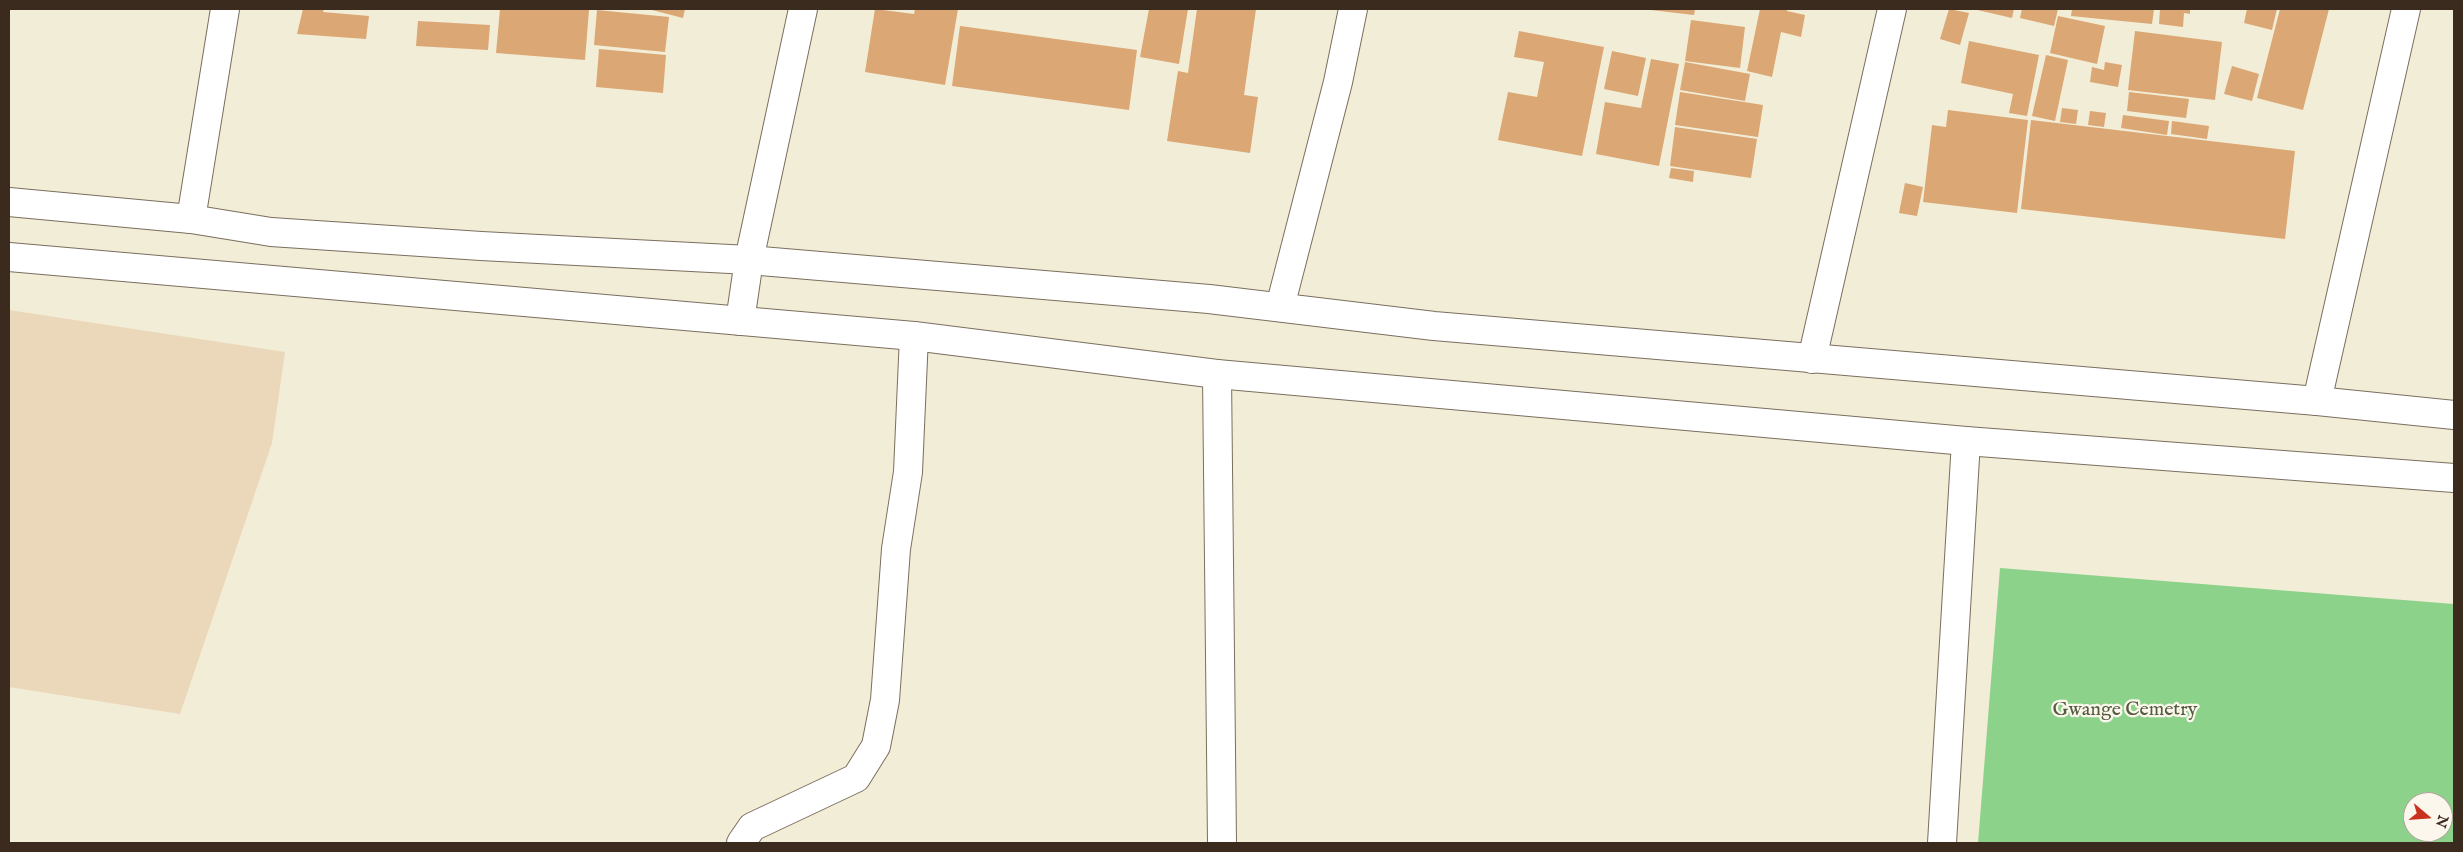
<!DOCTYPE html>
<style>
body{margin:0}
#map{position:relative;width:2463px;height:852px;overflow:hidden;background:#f2edd7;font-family:"IM FELL English",serif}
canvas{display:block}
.frame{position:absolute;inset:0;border:10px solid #3b2a1e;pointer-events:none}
.north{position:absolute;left:2403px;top:792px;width:50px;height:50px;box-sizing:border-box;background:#fbf7ec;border:1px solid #aea59a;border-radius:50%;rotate:108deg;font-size:14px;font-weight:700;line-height:20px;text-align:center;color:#3b2a1e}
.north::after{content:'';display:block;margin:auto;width:18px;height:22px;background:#c8321e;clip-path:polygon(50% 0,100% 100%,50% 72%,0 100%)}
</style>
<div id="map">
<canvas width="2463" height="852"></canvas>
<div class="frame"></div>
<div class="north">N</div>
</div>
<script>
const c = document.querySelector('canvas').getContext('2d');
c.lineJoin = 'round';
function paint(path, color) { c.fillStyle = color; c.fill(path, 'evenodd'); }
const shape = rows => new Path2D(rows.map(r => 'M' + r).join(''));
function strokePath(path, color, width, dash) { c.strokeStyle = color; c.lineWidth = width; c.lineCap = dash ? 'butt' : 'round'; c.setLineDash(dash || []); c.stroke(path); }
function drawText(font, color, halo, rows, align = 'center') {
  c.font = font + ' "IM FELL English",serif'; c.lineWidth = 4.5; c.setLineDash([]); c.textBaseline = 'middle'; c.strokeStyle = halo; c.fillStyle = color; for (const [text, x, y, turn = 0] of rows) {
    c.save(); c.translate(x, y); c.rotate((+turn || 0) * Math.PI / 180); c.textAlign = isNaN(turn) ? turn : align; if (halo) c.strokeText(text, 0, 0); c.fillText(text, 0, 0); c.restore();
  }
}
const built = shape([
 [9,310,285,352,272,443,180,714,9,687]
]);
const green = shape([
 [2000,568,2454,604,2454,843,1978,843],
 [2413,802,2443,802,2443,832,2413,832]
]);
const building = shape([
 [303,9,324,9,323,12,369,16,366,39,297,34],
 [500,9,589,10,585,60,496,53],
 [648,9,685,9,683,18],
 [875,9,914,14,915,9,958,9,945,85,865,72],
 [1149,9,1188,9,1179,64,1140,57],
 [1197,9,1256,9,1244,95,1258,97,1250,153,1167,141,1178,71,1188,73],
 [1642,9,1695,9,1694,15],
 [1760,9,1787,9,1787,11,1805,15,1801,37,1781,32,1772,77,1747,71],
 [1949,9,1969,13,1960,45,1940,39],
 [1973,9,2014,9,2012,18],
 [2022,9,2058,9,2054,26,2020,18],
 [2072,9,2154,9,2152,24,2071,16],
 [2160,9,2190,9,2190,14,2184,13,2183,27,2159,24],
 [2247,9,2277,9,2272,30,2244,23],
 [2280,9,2329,9,2303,110,2257,98],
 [597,10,669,17,665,52,594,45],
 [2058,16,2105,26,2097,64,2050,53],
 [1691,20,1745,27,1740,68,1685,61],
 [418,21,490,25,488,50,416,46],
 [960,26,1137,50,1129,110,952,86],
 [1519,31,1604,47,1582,156,1498,140,1508,92,1537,97,1544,62,1514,57],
 [2135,31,2222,42,2215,100,2128,90],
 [1969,41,2039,55,2027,116,2009,113,2013,94,1961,83],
 [599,49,666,55,663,93,596,87],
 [1612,51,1646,58,1638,96,1604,89],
 [2046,55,2068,60,2055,121,2032,116],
 [1651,59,1679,64,1659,166,1596,154,1605,102,1641,108],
 [1685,62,1750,74,1745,101,1680,90],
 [2105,62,2122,65,2118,87,2090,82,2092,67,2104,70],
 [2232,66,2259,74,2252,101,2224,94],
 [1680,92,1763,105,1758,137,1675,125],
 [2129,92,2189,99,2186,118,2127,111],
 [2062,108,2078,110,2076,124,2060,122],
 [1948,110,2028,120,2017,213,1923,202,1932,125,1946,127],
 [2090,111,2106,113,2104,127,2088,125],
 [2123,115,2169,121,2167,135,2121,128],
 [2031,120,2295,151,2285,239,2021,209],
 [2172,121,2209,126,2207,139,2171,134],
 [1675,127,1757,139,1751,178,1670,166],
 [1671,168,1694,171,1693,182,1669,178],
 [1905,183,1923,187,1917,216,1899,213]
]);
const minor = shape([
 [191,219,225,9],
 [1280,307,1338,82,1353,9],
 [740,321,749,260,803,9],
 [1812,359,1892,9],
 [1217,374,1222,843],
 [2317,401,2406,9],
 [741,843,752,827,856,778,876,746,885,700,896,549,908,472,914,336],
 [1942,843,1966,441]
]);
const highway = shape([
 [9,202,191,219,271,232,481,246,749,260,1209,299,1434,326,2317,401,2454,415],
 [9,257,914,336,1217,374,1966,441,2454,478]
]);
const parkNames = [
 ["Gwange Cemetry",2125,711]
];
paint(built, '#ebd8ba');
paint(green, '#8dd28b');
paint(building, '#dba774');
strokePath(minor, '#7b6e5f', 30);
strokePath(highway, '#7b6e5f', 30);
strokePath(minor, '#fff', 28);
strokePath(highway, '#fff', 28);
drawText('20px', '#545c3f', '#fbf7ec', parkNames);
</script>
